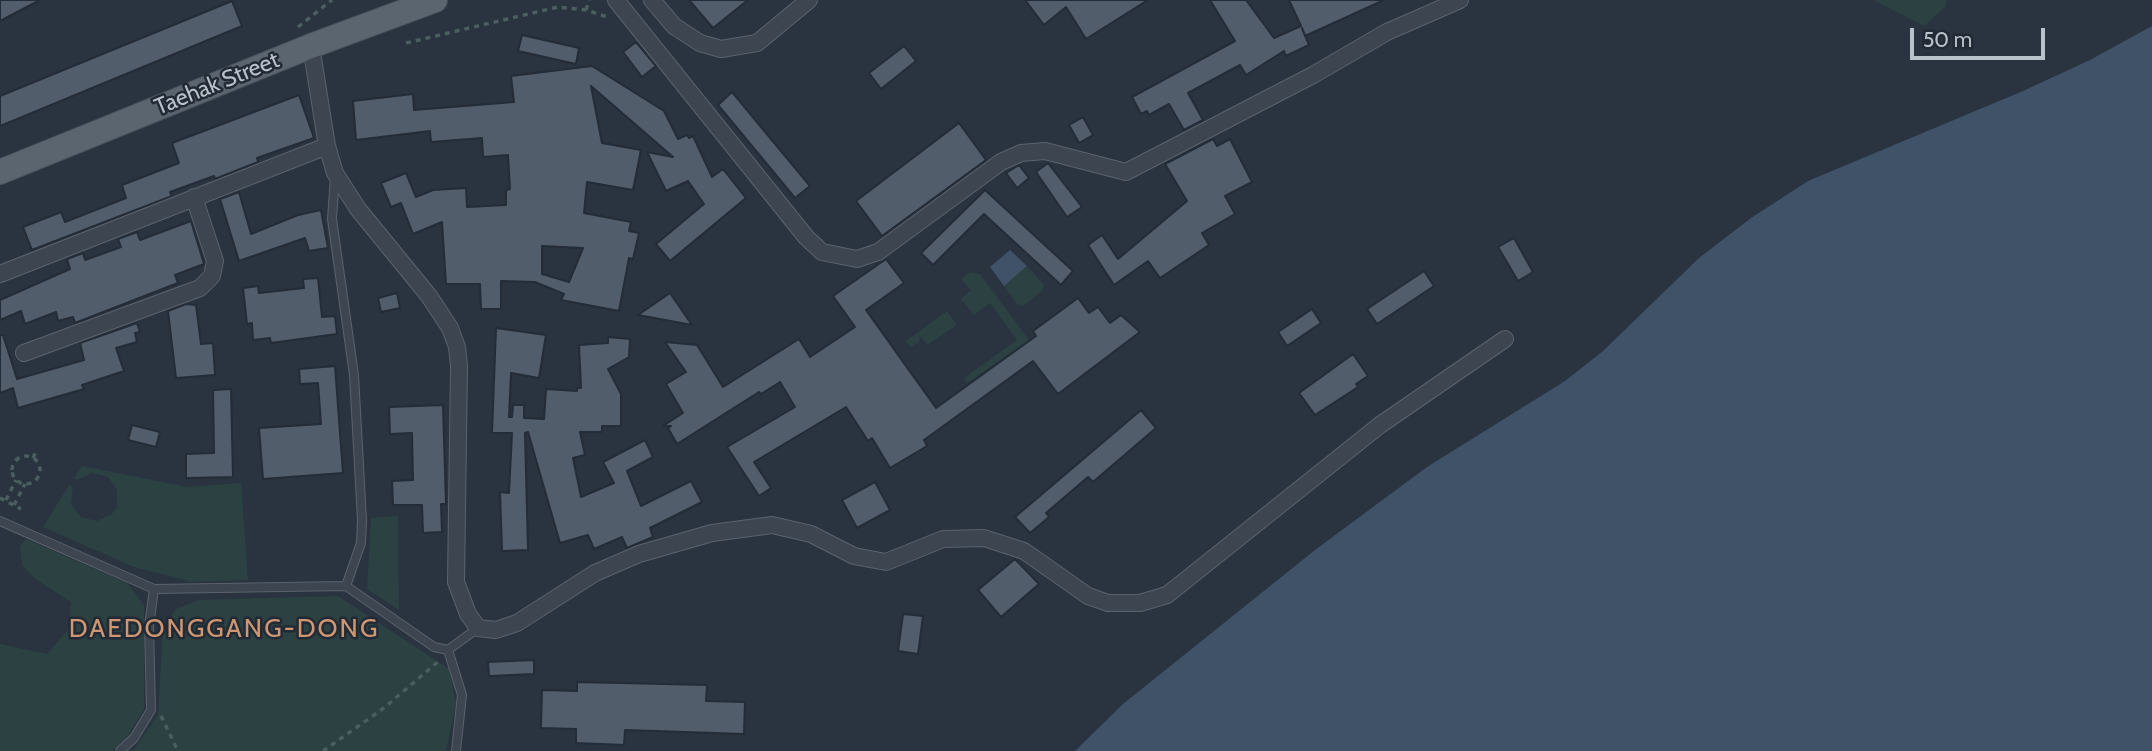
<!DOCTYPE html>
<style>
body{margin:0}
#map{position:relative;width:2152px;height:751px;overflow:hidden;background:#293440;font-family:Cabin,sans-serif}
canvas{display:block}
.scale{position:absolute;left:1910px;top:28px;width:135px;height:32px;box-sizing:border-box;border:4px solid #b9c1ca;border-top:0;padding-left:9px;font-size:21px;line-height:24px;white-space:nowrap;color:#b9c1ca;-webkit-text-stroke:5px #212a35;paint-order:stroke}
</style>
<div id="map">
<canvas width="2152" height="751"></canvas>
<div class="scale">50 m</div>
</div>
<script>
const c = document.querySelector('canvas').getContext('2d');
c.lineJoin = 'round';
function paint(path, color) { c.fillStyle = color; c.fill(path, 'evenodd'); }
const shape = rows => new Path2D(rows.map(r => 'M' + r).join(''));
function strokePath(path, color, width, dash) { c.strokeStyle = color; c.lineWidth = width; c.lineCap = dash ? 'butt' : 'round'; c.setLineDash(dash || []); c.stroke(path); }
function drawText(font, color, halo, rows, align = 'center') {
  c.font = font + ' Cabin,sans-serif'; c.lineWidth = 5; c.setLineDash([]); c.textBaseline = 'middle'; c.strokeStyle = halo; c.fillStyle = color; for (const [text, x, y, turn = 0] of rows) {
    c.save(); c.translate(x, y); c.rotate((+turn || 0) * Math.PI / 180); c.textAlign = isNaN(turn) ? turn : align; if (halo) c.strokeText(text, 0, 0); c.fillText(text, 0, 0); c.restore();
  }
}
const green = shape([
 [1873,0,1947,0,1945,7,1924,26],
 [1027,266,1044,285,1042,291,1023,306,1017,304,1004,286],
 [970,272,980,274,1029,340,967,383,964,378,1017,340,990,303,974,315,961,299,971,290,961,279],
 [947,311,957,325,927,345,920,336,919,342,911,347,906,341],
 [82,466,187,487,241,483,248,580,192,582,134,567,43,527,69,485,73,487,71,504,81,517,97,521,112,514,117,507,117,490,108,477,92,473,77,480,74,478],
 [398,516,399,610,367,589,371,518],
 [26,539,127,583,144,605,144,709,127,737,112,751,0,751,0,644,47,654,68,630,71,602,34,578,22,565,20,547],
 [338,596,449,669,456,704,446,751,133,751,158,715,163,628,176,609,199,600]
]);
const water = shape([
 [2152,26,2152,751,1075,751,1123,704,1315,550,1427,467,1565,381,1603,351,1699,258,1751,218,1808,181,2023,91,2090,60],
 [1010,250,1027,266,1004,286,990,267]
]);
const building = shape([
 [0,0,40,0,0,21,0,0],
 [689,0,748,0,713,28,689,0],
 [1025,0,1148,0,1086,39,1066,7,1044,25,1025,0],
 [1210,0,1246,0,1274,38,1301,26,1289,0,1384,0,1305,36,1302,28,1309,45,1286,56,1284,51,1246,75,1240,65,1188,93,1203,120,1184,130,1169,104,1149,115,1147,111,1141,114,1132,97,1235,41,1210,0],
 [232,1,242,26,0,126,0,96,232,1],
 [522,35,579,48,576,64,518,51,522,35],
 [636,42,656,66,642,77,623,52,636,42],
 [904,46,916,61,881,89,869,73,904,46],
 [592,66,664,111,678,139,687,135,689,138,693,136,712,177,723,169,746,198,670,261,656,244,704,204,688,181,666,191,647,152,673,157,591,86,602,143,641,150,633,190,587,182,584,213,631,222,629,231,639,233,633,259,629,258,619,311,561,300,564,294,535,282,501,281,501,309,481,309,480,284,446,284,442,222,413,234,401,203,391,207,381,183,406,173,416,197,433,190,466,188,467,207,506,205,506,190,510,189,508,155,483,157,482,138,431,142,430,131,356,140,353,101,413,94,414,110,514,102,511,76,592,66],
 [542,246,583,248,569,282,542,274,542,246],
 [732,92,810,186,795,198,718,105,732,92],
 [299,95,314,138,257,158,258,162,215,179,214,176,170,192,172,196,32,250,23,227,61,212,65,222,126,198,122,185,179,163,172,143,299,95],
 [1083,117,1093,135,1079,143,1069,125,1083,117],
 [959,123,986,160,882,236,856,201,959,123],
 [1213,139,1217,146,1230,139,1252,182,1225,196,1235,214,1202,233,1209,245,1160,278,1148,261,1114,285,1088,245,1102,235,1118,259,1187,201,1165,164,1213,139],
 [1048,163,1082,207,1067,217,1036,172,1048,163],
 [1019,165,1029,178,1017,188,1006,173,1019,165],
 [985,190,1073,271,1061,285,984,214,933,265,921,253,985,190],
 [239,192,251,234,298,215,321,210,328,248,309,251,305,238,239,261,220,199,239,192],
 [191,221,204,264,175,275,178,283,75,323,73,317,58,321,56,312,25,324,21,311,0,320,0,300,70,269,67,259,83,253,85,260,121,247,118,239,137,232,140,240,191,221],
 [1514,238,1533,272,1518,281,1498,247,1514,238],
 [886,259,904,283,866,310,936,408,1036,336,1033,331,1078,298,1089,313,1098,307,1110,323,1121,315,1140,332,1058,394,1033,361,924,440,927,446,890,468,872,438,868,441,846,407,754,462,771,488,759,496,727,447,795,407,780,382,761,394,759,392,677,444,668,428,671,426,663,426,683,413,666,384,686,372,665,342,697,345,723,387,799,339,810,357,855,327,833,296,886,259],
 [1424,271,1434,286,1377,324,1367,309,1424,271],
 [318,278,322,317,335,316,337,334,271,343,270,338,253,340,252,323,247,324,243,288,258,286,259,293,304,288,303,279,318,278],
 [397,293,400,308,381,312,378,298,397,293],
 [670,293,692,325,638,315,670,293],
 [186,304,196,305,201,344,213,343,215,375,176,378,168,311,186,304],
 [1312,309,1321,323,1287,346,1278,332,1312,309],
 [137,323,140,332,135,333,137,342,116,348,124,371,82,385,84,389,18,408,13,388,0,393,0,335,3,335,17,379,84,360,80,343,137,323],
 [496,328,546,335,539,378,511,373,509,417,512,417,513,405,524,405,524,418,544,419,546,389,577,391,577,388,581,388,579,345,608,343,608,337,630,339,629,357,608,369,621,394,621,426,602,426,602,432,580,432,585,455,573,458,581,497,614,483,603,462,645,440,653,457,627,471,641,506,691,481,702,502,650,528,653,537,627,548,622,537,594,549,588,535,560,543,528,432,525,433,528,550,502,551,500,492,509,493,512,433,492,433,496,328],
 [1353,354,1368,376,1356,384,1358,387,1315,415,1299,393,1353,354],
 [335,366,343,473,263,479,259,428,321,424,318,383,300,384,299,369,335,366],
 [231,389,233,477,186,478,186,454,214,453,213,390,231,389],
 [443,405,446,504,441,504,442,532,423,533,422,505,393,505,392,481,413,480,412,433,390,434,389,407,443,405],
 [1141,410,1156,428,1093,482,1088,477,1046,513,1049,517,1030,533,1015,517,1141,410],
 [132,425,160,432,156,447,128,440,132,425],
 [875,482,890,510,857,528,842,500,875,482],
 [1015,559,1039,584,1001,617,978,590,1015,559],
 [903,614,923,616,918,654,898,651,903,614],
 [534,660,534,674,489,676,488,662,534,660],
 [577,682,707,685,706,701,745,702,744,734,625,730,624,745,576,743,576,729,541,728,542,690,577,691,577,682]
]);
const path = shape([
 [586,10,589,0],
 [298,27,332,0],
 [406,43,558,7,586,10,607,17],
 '12 470a14 14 0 1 1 28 0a14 14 0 1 1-28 0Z',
 [33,458,36,451],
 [0,498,21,509],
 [6,500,16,480],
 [14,505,25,484],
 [161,716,178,751],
 [323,751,384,708,439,661]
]);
const lane = shape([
 [335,176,332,219,354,375,362,520,361,543,346,586],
 [0,521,154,589,346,586,434,647,448,650,478,628],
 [448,650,462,695,456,751],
 [120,751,134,738,151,710,149,626,154,589]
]);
const street = shape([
 [616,0,806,237,822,252,857,259,878,252,1001,162,1021,153,1045,151,1126,172,1313,75,1387,32,1460,0],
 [652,0,674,26,700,43,721,49,757,43,809,0],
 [311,46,327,146,335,173,358,209,429,296,450,328,457,347,459,366,456,582,468,614,478,628,496,630,517,623,595,573,639,554,712,533,772,525,811,534,854,556,886,562,943,539,984,538,1024,551,1088,596,1108,603,1140,603,1167,595,1380,425,1505,339],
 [0,274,327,146],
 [24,353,200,288,212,276,215,261,194,197]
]);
const primary = shape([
 [0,172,311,46,435,0]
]);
const streetNames = [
 ["Taehak Street",217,84,-22]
];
const quarterNames = [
 ["DAEDONGGANG-DONG",224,629]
];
paint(green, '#2c4142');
paint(water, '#405268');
paint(building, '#525d6b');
strokePath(building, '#232c37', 2);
strokePath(lane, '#5a636d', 10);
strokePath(street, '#5a636d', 18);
strokePath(primary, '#49515c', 26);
strokePath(path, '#4b5e60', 3.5, [5, 5]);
strokePath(lane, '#3d4550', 8);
strokePath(street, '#3d4550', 16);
strokePath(primary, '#5b6570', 24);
drawText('23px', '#b9c1ca', '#212a35', streetNames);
c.letterSpacing = '2px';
drawText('26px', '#ce9671', '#212a35', quarterNames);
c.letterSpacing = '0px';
</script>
